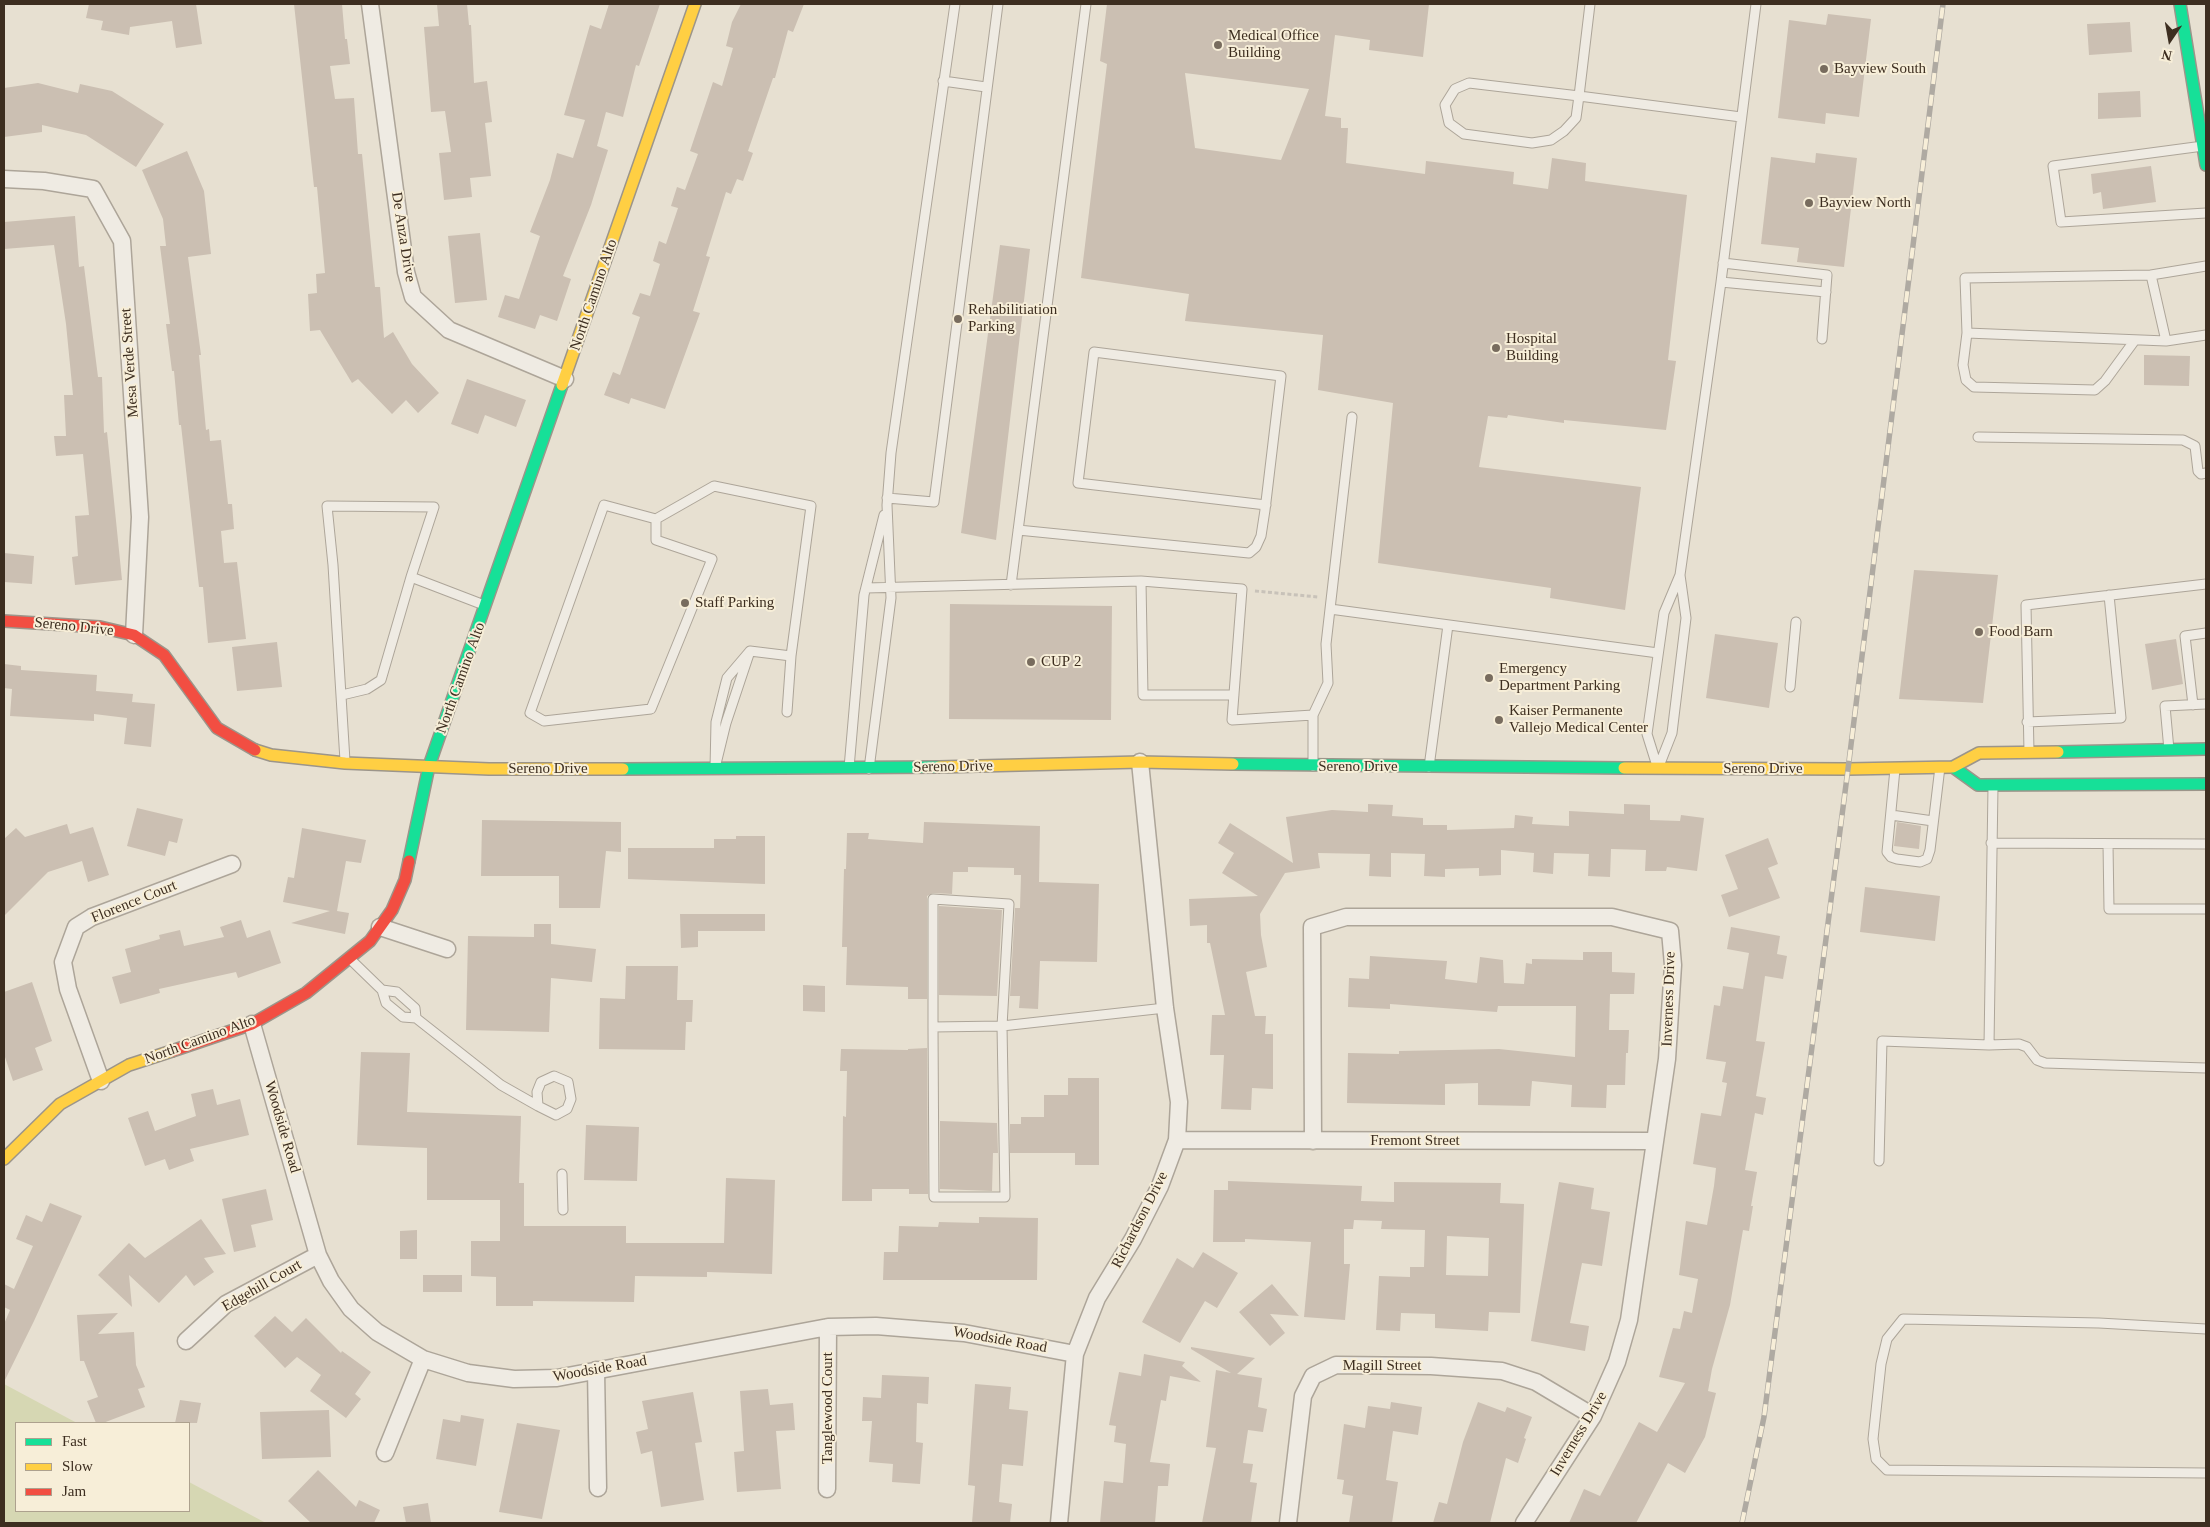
<!DOCTYPE html>
<style>
body{margin:0}
#map{position:relative;width:2210px;height:1527px;overflow:hidden;background:#e7e0d1;font-family:"Times New Roman",serif}
canvas{display:block}
.frame{position:absolute;inset:0;border:5px solid #3d2e20;pointer-events:none}
.legend{position:absolute;left:15px;top:1422px;width:175px;height:90px;box-sizing:border-box;background:#f7eed8;border:1px solid #ada18e;margin:0;padding:6px 9px;list-style:none;font-size:15px;color:#3d2e20}
.legend li{display:flex;align-items:center;gap:10px;height:25px}
.legend b{width:25px;border:1px solid #ada18e}
.north{position:absolute;left:2145px;top:15px;width:50px;height:50px;-webkit-text-stroke:4px #f7eed8;paint-order:stroke;rotate:192deg;font-size:14px;font-weight:700;line-height:20px;text-align:center;color:#3d2e20}
.north::after{content:'';display:block;margin:auto;width:18px;height:22px;background:#3d2e20;clip-path:polygon(50% 0,100% 100%,50% 72%,0 100%)}
</style>
<div id="map">
<canvas width="2210" height="1527"></canvas>
<div class="frame"></div>
<ul class="legend">
<li><b style="height:6px;background:#16e098"></b>Fast</li>
<li><b style="height:6px;background:#ffcf43"></b>Slow</li>
<li><b style="height:6px;background:#f24e42"></b>Jam</li>
</ul>
<div class="north">N</div>
</div>
<script>
const c = document.querySelector('canvas').getContext('2d');
c.lineJoin = 'round';
function paint(path, color) { c.fillStyle = color; c.fill(path, 'evenodd'); }
const shape = rows => new Path2D(rows.map(r => 'M' + r).join(''));
function strokePath(path, color, width, dash) { c.strokeStyle = color; c.lineWidth = width; c.lineCap = dash ? 'butt' : 'round'; c.setLineDash(dash || []); c.stroke(path); }
function drawText(font, color, halo, rows, align = 'center') {
  c.font = font + ' "Times New Roman",serif'; c.lineWidth = 4; c.setLineDash([]); c.textBaseline = 'middle'; c.strokeStyle = halo; c.fillStyle = color; for (const [text, x, y, turn = 0] of rows) {
    c.save(); c.translate(x, y); c.rotate((+turn || 0) * Math.PI / 180); c.textAlign = isNaN(turn) ? turn : align; if (halo) c.strokeText(text, 0, 0); c.fillText(text, 0, 0); c.restore();
  }
}
const green = shape([
 [4,1384,77,1423,16,1423,16,1511,189,1511,189,1482,266,1523,4,1523]
]);
const building = shape([
 [89,4,196,4,202,44,176,48,172,21,130,27,129,35,101,30,103,21,86,18],
 [294,4,342,4,345,39,347,39,350,64,330,66,335,99,354,98,358,154,362,154,375,287,380,287,384,338,393,332,412,364,439,393,418,413,406,400,392,414,358,379,352,383,320,330,310,331,308,294,317,293,316,274,325,273,317,187,314,187],
 [437,4,467,4,469,25,471,25,474,83,487,81,492,122,485,123,491,176,470,178,472,197,444,200,439,153,451,152,445,111,431,112,424,27,439,26],
 [609,4,660,4,639,66,636,65,623,117,606,112,597,146,608,150,591,205,563,276,571,279,557,321,540,315,535,329,498,317,505,295,519,299,540,236,530,232,550,180,557,153,573,158,585,120,564,115,590,25,601,29],
 [741,4,804,4,793,32,788,30,775,78,773,78,748,151,753,153,743,181,737,179,731,194,726,192,706,256,710,257,693,311,700,313,665,409,631,398,629,404,604,395,613,372,620,375,634,335,640,317,632,314,640,293,650,296,660,264,653,261,659,241,666,244,678,208,671,206,677,187,685,190,698,154,690,151,713,82,722,86,733,48,726,46,732,22],
 [1107,4,1429,4,1423,57,1369,50,1370,40,1335,35,1325,116,1341,118,1341,128,1348,128,1346,163,1425,174,1426,161,1514,172,1513,184,1548,189,1552,158,1586,163,1585,181,1687,195,1668,360,1676,361,1666,430,1564,420,1564,423,1508,415,1507,418,1488,416,1479,467,1641,487,1625,610,1550,598,1551,588,1378,563,1393,403,1318,390,1323,335,1185,321,1189,294,1081,278,1107,64,1100,61],
 [1185,73,1309,89,1281,160,1195,148],
 [1828,14,1871,19,1859,117,1826,113,1825,124,1778,118,1789,20,1826,25],
 [2130,22,2132,52,2089,55,2087,24],
 [38,83,78,93,80,84,112,91,164,124,136,167,86,135,42,125,42,132,4,137,4,88],
 [2140,91,2141,117,2098,119,2098,93],
 [187,151,204,191,211,254,188,257,201,355,199,355,206,430,209,429,210,441,221,440,228,504,232,504,234,529,221,531,224,563,237,562,246,639,208,643,203,587,199,587,181,425,179,425,174,371,172,371,166,324,170,324,160,246,166,246,163,219,142,170],
 [1816,153,1857,158,1844,267,1797,262,1799,248,1761,244,1771,157,1815,163],
 [2151,166,2156,202,2103,209,2101,192,2093,194,2091,174],
 [75,216,79,267,84,266,98,377,102,377,104,433,107,432,122,580,75,585,72,557,78,556,75,516,89,515,83,454,56,456,54,436,66,436,64,395,73,395,66,324,54,245,4,249,4,222],
 [480,233,487,300,455,303,448,236],
 [1000,245,1030,249,996,540,961,533],
 [2144,355,2190,356,2189,386,2144,385],
 [467,379,526,400,516,427,485,415,478,434,451,424],
 [4,553,34,556,32,584,4,582],
 [1914,570,1998,575,1983,703,1899,699],
 [950,604,1112,606,1111,720,949,719],
 [1715,634,1778,643,1769,708,1706,698],
 [2176,639,2183,684,2152,690,2145,644],
 [277,642,282,687,237,691,232,647],
 [4,664,21,666,21,670,97,675,96,691,133,694,132,702,155,704,151,747,124,744,127,718,94,714,94,721,10,716,12,689,4,688],
 [1368,804,1393,805,1392,816,1423,818,1423,825,1447,825,1447,830,1514,828,1515,815,1533,817,1532,824,1569,826,1569,811,1624,814,1624,804,1650,805,1650,820,1680,821,1681,815,1704,818,1697,871,1667,867,1666,871,1645,871,1646,850,1611,849,1610,877,1588,876,1589,854,1554,853,1553,874,1533,872,1534,853,1501,850,1501,875,1479,876,1479,868,1445,869,1445,877,1424,876,1425,854,1391,853,1391,877,1369,876,1370,854,1318,853,1320,868,1285,873,1260,914,1261,935,1267,967,1246,972,1255,1016,1266,1016,1265,1034,1273,1034,1273,1089,1252,1088,1251,1110,1221,1109,1224,1055,1210,1055,1211,1036,1212,1015,1225,1015,1210,943,1207,943,1207,925,1190,926,1189,899,1258,896,1222,873,1234,853,1218,843,1230,823,1293,863,1286,817,1332,810,1368,812],
 [137,808,183,819,177,843,169,841,165,856,127,846],
 [482,820,621,822,621,852,606,851,600,908,559,908,559,876,481,876],
 [924,822,1040,826,1039,882,1099,884,1097,962,1040,961,1038,1009,1019,1008,1020,996,1010,996,1015,908,1020,908,1021,875,1014,875,1014,868,968,867,968,872,953,872,952,894,933,893,927,896,927,999,908,999,908,987,846,985,847,947,842,947,844,869,846,869,847,833,869,833,868,839,923,843],
 [1897,822,1921,826,1919,849,1894,846],
 [67,824,70,834,93,827,109,875,88,882,82,861,48,872,4,916,4,839,16,828,25,837],
 [302,828,366,840,361,863,346,861,337,911,349,913,345,934,291,923,330,911,283,902,288,877,294,878],
 [736,836,765,836,765,884,628,879,628,848,714,848,714,839,736,839],
 [1768,838,1778,864,1768,868,1780,898,1729,917,1721,895,1738,889,1725,855],
 [1865,887,1940,896,1935,941,1860,932],
 [939,906,1002,910,997,996,939,995],
 [680,914,765,914,765,931,698,931,698,947,681,948],
 [241,920,247,938,270,930,281,963,238,978,236,972,159,989,160,993,120,1004,112,977,131,972,125,949,160,939,159,935,180,930,184,946,224,937,220,927],
 [534,924,551,924,551,944,596,949,592,982,551,978,549,1032,466,1030,468,936,534,937],
 [1731,927,1780,936,1777,954,1787,956,1783,979,1765,976,1756,1041,1765,1042,1756,1096,1766,1098,1763,1115,1755,1113,1745,1170,1757,1172,1751,1206,1753,1206,1749,1231,1743,1230,1730,1305,1712,1369,1708,1391,1716,1393,1705,1437,1685,1473,1668,1463,1636,1523,1569,1523,1584,1489,1600,1496,1639,1422,1657,1432,1685,1383,1659,1377,1673,1328,1680,1329,1684,1311,1692,1313,1698,1279,1679,1275,1686,1221,1707,1225,1714,1186,1716,1168,1693,1164,1701,1113,1721,1116,1727,1083,1722,1082,1726,1062,1706,1059,1714,1005,1720,1006,1723,986,1743,989,1749,953,1727,949],
 [1583,952,1612,952,1612,972,1635,973,1634,994,1610,994,1609,1030,1629,1030,1628,1053,1626,1053,1625,1085,1607,1085,1606,1108,1571,1107,1572,1085,1532,1081,1530,1106,1478,1105,1478,1083,1445,1084,1445,1105,1347,1103,1348,1053,1399,1054,1399,1051,1499,1049,1575,1057,1576,1006,1498,1006,1497,1012,1390,1004,1390,1009,1348,1007,1349,978,1369,979,1370,956,1447,961,1445,979,1477,983,1480,957,1503,960,1504,983,1524,984,1526,963,1532,964,1532,959,1583,960],
 [626,966,678,966,677,1000,693,1000,692,1022,686,1022,685,1050,599,1049,600,998,625,999],
 [32,982,52,1041,35,1048,43,1070,13,1081,4,1054,4,992],
 [803,985,825,986,825,1012,803,1011],
 [927,1048,928,1194,909,1194,909,1189,872,1189,872,1201,842,1201,843,1116,846,1117,847,1071,840,1071,841,1049,908,1050,908,1049],
 [361,1052,410,1053,407,1112,521,1116,519,1183,524,1183,524,1226,626,1226,626,1243,724,1243,726,1178,775,1180,772,1274,707,1272,707,1277,635,1276,634,1302,533,1301,533,1306,496,1306,496,1277,471,1276,471,1241,500,1241,500,1200,427,1200,427,1148,357,1145],
 [1068,1078,1099,1078,1099,1165,1075,1165,1075,1153,1010,1153,1010,1124,1021,1124,1021,1117,1044,1117,1044,1095,1068,1095],
 [213,1089,217,1105,240,1099,249,1135,190,1149,194,1161,169,1170,165,1159,145,1166,128,1118,148,1111,155,1131,196,1116,191,1094],
 [940,1121,997,1123,998,1153,993,1153,992,1191,940,1189],
 [586,1125,639,1127,637,1181,584,1180],
 [1228,1181,1362,1186,1361,1201,1394,1202,1394,1182,1501,1183,1500,1203,1524,1204,1520,1313,1489,1312,1488,1331,1435,1328,1435,1314,1401,1313,1400,1331,1376,1330,1379,1276,1410,1277,1410,1267,1424,1267,1425,1230,1381,1229,1382,1221,1354,1220,1353,1229,1344,1229,1344,1264,1350,1264,1345,1320,1304,1317,1311,1242,1245,1239,1245,1242,1213,1242,1214,1190,1228,1190],
 [1447,1236,1489,1238,1488,1276,1446,1275],
 [1559,1182,1594,1188,1591,1209,1610,1212,1602,1266,1582,1263,1570,1323,1589,1326,1585,1351,1531,1341],
 [266,1189,273,1220,251,1225,256,1247,234,1252,222,1199],
 [50,1203,82,1216,34,1321,4,1382,4,1324,10,1310,4,1307,4,1284,14,1289,33,1246,16,1239,26,1215,42,1222],
 [979,1217,1038,1218,1037,1280,883,1280,884,1252,898,1252,899,1226,938,1227,939,1222,979,1223],
 [201,1219,226,1254,204,1258,214,1272,194,1286,186,1275,159,1303,129,1275,132,1307,98,1275,129,1243,145,1258],
 [417,1230,417,1259,400,1259,400,1231],
 [1203,1252,1238,1273,1217,1308,1205,1301,1180,1343,1142,1322,1177,1258,1193,1268],
 [423,1275,462,1275,462,1292,423,1292],
 [1272,1284,1299,1316,1270,1314,1285,1333,1270,1346,1239,1312],
 [118,1313,98,1334,134,1332,136,1365,145,1387,138,1389,145,1407,103,1423,96,1423,87,1401,98,1397,84,1361,80,1361,77,1315],
 [275,1316,292,1332,306,1318,341,1353,342,1351,371,1372,355,1394,361,1399,346,1418,310,1391,321,1375,297,1357,285,1368,254,1336],
 [1191,1347,1255,1358,1237,1374,1262,1378,1258,1407,1267,1409,1263,1432,1248,1430,1243,1463,1253,1464,1250,1482,1257,1483,1251,1523,1202,1523,1216,1448,1206,1447,1216,1370,1231,1373,1191,1349],
 [1144,1354,1185,1362,1182,1366,1201,1382,1170,1376,1166,1401,1161,1400,1150,1462,1170,1464,1168,1486,1158,1486,1155,1523,1100,1523,1104,1481,1123,1483,1126,1444,1114,1442,1116,1426,1109,1425,1119,1372,1141,1376],
 [882,1375,929,1377,928,1404,917,1403,916,1442,923,1443,920,1484,892,1482,893,1464,869,1462,872,1421,862,1421,863,1397,881,1398],
 [975,1384,1011,1387,1009,1409,1028,1411,1023,1466,1002,1464,999,1502,1012,1504,1010,1523,972,1523,975,1486,968,1485],
 [768,1389,770,1405,793,1403,795,1430,776,1431,781,1489,737,1492,734,1452,744,1451,740,1391],
 [693,1392,702,1442,695,1443,704,1500,661,1507,652,1451,641,1454,636,1432,648,1429,642,1401],
 [180,1400,201,1403,197,1423,175,1423],
 [1391,1402,1422,1407,1418,1435,1393,1431,1386,1480,1398,1482,1392,1523,1349,1523,1353,1496,1342,1494,1344,1480,1337,1479,1344,1424,1365,1428,1368,1406,1390,1409],
 [1478,1402,1505,1412,1507,1407,1532,1417,1524,1438,1526,1439,1518,1463,1506,1458,1490,1523,1433,1523,1439,1502,1447,1504,1463,1442],
 [329,1410,331,1457,262,1459,260,1412],
 [461,1415,484,1419,476,1466,436,1459,443,1419,460,1422],
 [517,1423,560,1430,542,1519,499,1512],
 [318,1470,356,1507,359,1500,380,1510,374,1523,311,1523,288,1501],
 [428,1503,431,1523,406,1523,403,1507]
]);
const path = shape([
 [1255,591,1318,597]
]);
const lane = shape([
 [1590,4,1579,96,1576,118,1564,131,1551,140,1532,143,1464,134,1449,123,1445,105,1455,89,1469,83,1579,96,1741,117],
 [943,81,986,87],
 [2203,146,2053,166,2061,222,2206,213],
 [1723,263,1827,275,1822,339],
 [2206,266,2151,275,2166,341,2206,335],
 [2151,275,1965,278,1967,333,2166,341],
 [1721,282,1826,292],
 [1967,333,1963,365,1966,380,1974,387,2095,390,2105,381,2135,340],
 [1978,437,2183,440,2195,446,2198,471,2201,474,2206,473],
 [887,498,934,502,998,4],
 [656,519,656,540,712,559,651,709,544,721,530,713,604,505,656,519,714,486,811,506,791,656,787,712],
 [1018,530,1249,553,1256,547,1261,536,1265,510,1281,376,1094,352,1078,483,1266,505],
 [411,577,484,605],
 [1141,581,1143,695,1234,695],
 [1011,585,1086,4],
 [866,588,1141,581,1242,589,1232,720,1313,715],
 [1330,609,1658,653],
 [750,651,726,723,715,768,716,722,727,678,750,651],
 [750,651,791,656],
 [1790,687,1796,622],
 [342,695,367,689,381,680,411,577,434,507,327,506,333,565,345,761],
 [2193,705,2185,636,2206,633],
 [2027,722,2121,718,2109,595],
 [2169,750,2165,706,2206,704],
 [2029,752,2026,605,2206,584],
 [1313,766,1313,715,1328,683,1326,644,1352,417],
 [1657,766,1647,734,1664,613,1680,575,1721,282,1756,4],
 [1659,766,1672,733,1686,618,1680,575],
 [1429,767,1448,625],
 [849,768,864,595,884,515],
 [869,769,891,598,887,505,891,453,955,4],
 [1895,769,1887,852,1891,857,1897,859,1920,862,1927,859,1930,850,1940,767],
 [1891,815,1933,821],
 [1991,843,2206,844],
 [2108,844,2109,909,2206,909],
 [349,958,382,990,386,1003,403,1017,416,1018,501,1085,538,1106,556,1115,567,1109,571,1099,568,1082,554,1076,541,1082,537,1092,538,1106],
 [382,990,397,992,415,1008,416,1018],
 [933,1027,1002,1026,1009,904,933,899,933,1027,934,1197,1005,1197,1002,1026,1165,1008],
 [1989,1045,2019,1044,2027,1047,2037,1060,2045,1063,2206,1068],
 [1879,1161,1882,1041,1989,1045,1993,787],
 [562,1174,563,1210],
 [2206,1329,2099,1323,1903,1319,1887,1339,1881,1364,1873,1439,1876,1459,1887,1470,2206,1473]
]);
const street = shape([
 [370,4,406,272,413,297,449,330,565,379],
 [4,179,44,181,93,189,122,241,140,517,134,635],
 [380,927,447,949],
 [252,1024,318,1255,331,1281,351,1309,377,1332,423,1359,468,1373,514,1379,557,1378,828,1327,876,1326,964,1333,1075,1354],
 [101,1081,68,989,63,962,76,927,92,917,232,864],
 [1177,1140,1653,1141],
 [1313,1141,1312,927,1346,917,1612,917,1670,931,1673,965,1667,1059,1629,1320,1617,1362,1593,1416,1524,1523],
 [186,1341,226,1304,318,1255],
 [596,1370,598,1488],
 [385,1453,423,1359],
 [827,1489,828,1327],
 [1059,1523,1075,1354,1097,1298,1133,1239,1160,1186,1177,1140,1179,1102,1165,1008,1140,762],
 [1288,1523,1303,1396,1313,1376,1336,1365,1431,1366,1502,1371,1536,1382,1593,1416]
]);
const fast = shape([
 [2180,4,2206,165],
 [2058,752,2206,749],
 [1233,764,1624,768],
 [1953,767,1978,785,2206,784],
 [623,769,939,767],
 [409,861,429,766,562,385]
]);
const slow = shape([
 [562,385,695,4],
 [255,750,271,755,345,763,489,769,623,769],
 [939,767,1140,762,1233,764],
 [1624,768,1848,769,1953,767,1979,753,2058,752],
 [4,1159,60,1104,129,1065,172,1051]
]);
const jam = shape([
 [4,621,100,627,134,635,164,655,217,728,255,750],
 [172,1051,252,1024,306,993,370,941,392,910,405,880,409,861]
]);
const rail = shape([
 [1742,1523,1764,1417,1848,769,1943,4]
]);
const markers = [
 [1218,45,5,"#786c5e"],
 [1824,69,5,"#786c5e"],
 [1809,203,5,"#786c5e"],
 [958,319,5,"#786c5e"],
 [1496,348,5,"#786c5e"],
 [685,603,5,"#786c5e"],
 [1979,632,5,"#786c5e"],
 [1031,662,5,"#786c5e"],
 [1489,678,5,"#786c5e"],
 [1499,720,5,"#786c5e"]
];
const poiNames = [
 ["Medical Office",1228,36],
 ["Building",1228,53],
 ["Bayview South",1834,69],
 ["Bayview North",1819,203],
 ["Rehabilitiation",968,310],
 ["Parking",968,327],
 ["Hospital",1506,339],
 ["Building",1506,356],
 ["Staff Parking",695,603],
 ["Food Barn",1989,632],
 ["CUP 2",1041,662],
 ["Emergency",1499,669],
 ["Department Parking",1499,686],
 ["Kaiser Permanente",1509,711],
 ["Vallejo Medical Center",1509,728]
];
const streetNames = [
 ["De Anza Drive",403,237,81],
 ["North Camino Alto",594,295,-71],
 ["Mesa Verde Street",130,363,-94],
 ["Sereno Drive",74,627,6],
 ["North Camino Alto",461,678,-70],
 ["Sereno Drive",953,767,-1],
 ["Sereno Drive",1358,767],
 ["Sereno Drive",548,769],
 ["Sereno Drive",1763,769],
 ["Florence Court",134,902,-22],
 ["Inverness Drive",1669,999,-88],
 ["North Camino Alto",200,1040,-20],
 ["Woodside Road",282,1127,74],
 ["Fremont Street",1415,1141],
 ["Richardson Drive",1140,1220,-63],
 ["Edgehill Court",262,1286,-30],
 ["Woodside Road",1000,1340,10],
 ["Magill Street",1382,1366],
 ["Woodside Road",600,1369,-10],
 ["Tanglewood Court",828,1408,-90],
 ["Inverness Drive",1579,1434,-59]
];
paint(green, '#d6d7b3');
paint(building, '#cbbfb2');
strokePath(lane, '#ada599', 11);
strokePath(street, '#ada599', 19);
strokePath(fast, '#9c958a', 14);
strokePath(slow, '#9c958a', 14);
strokePath(jam, '#9c958a', 14);
strokePath(path, '#c8c2b9', 3, [4, 2.5]);
strokePath(lane, '#efebe3', 9);
strokePath(street, '#efebe3', 16);
strokePath(fast, '#16e098', 11);
strokePath(slow, '#ffcf43', 11);
strokePath(jam, '#f24e42', 11);
strokePath(rail, '#afaaa2', 5.5);
strokePath(rail, '#f7eed8', 4, [11]);
for (const [x, y, r, color] of markers) { const dot = new Path2D(); dot.arc(x, y, r, 0, 2 * Math.PI); c.fillStyle = color; c.fill(dot); strokePath(dot, '#f7eed8', 2); }
drawText('15px', '#3d2e20', '#f7eed8', poiNames, 'left');
drawText('15px', '#3d2e20', '#f7eed8', streetNames);
</script>
